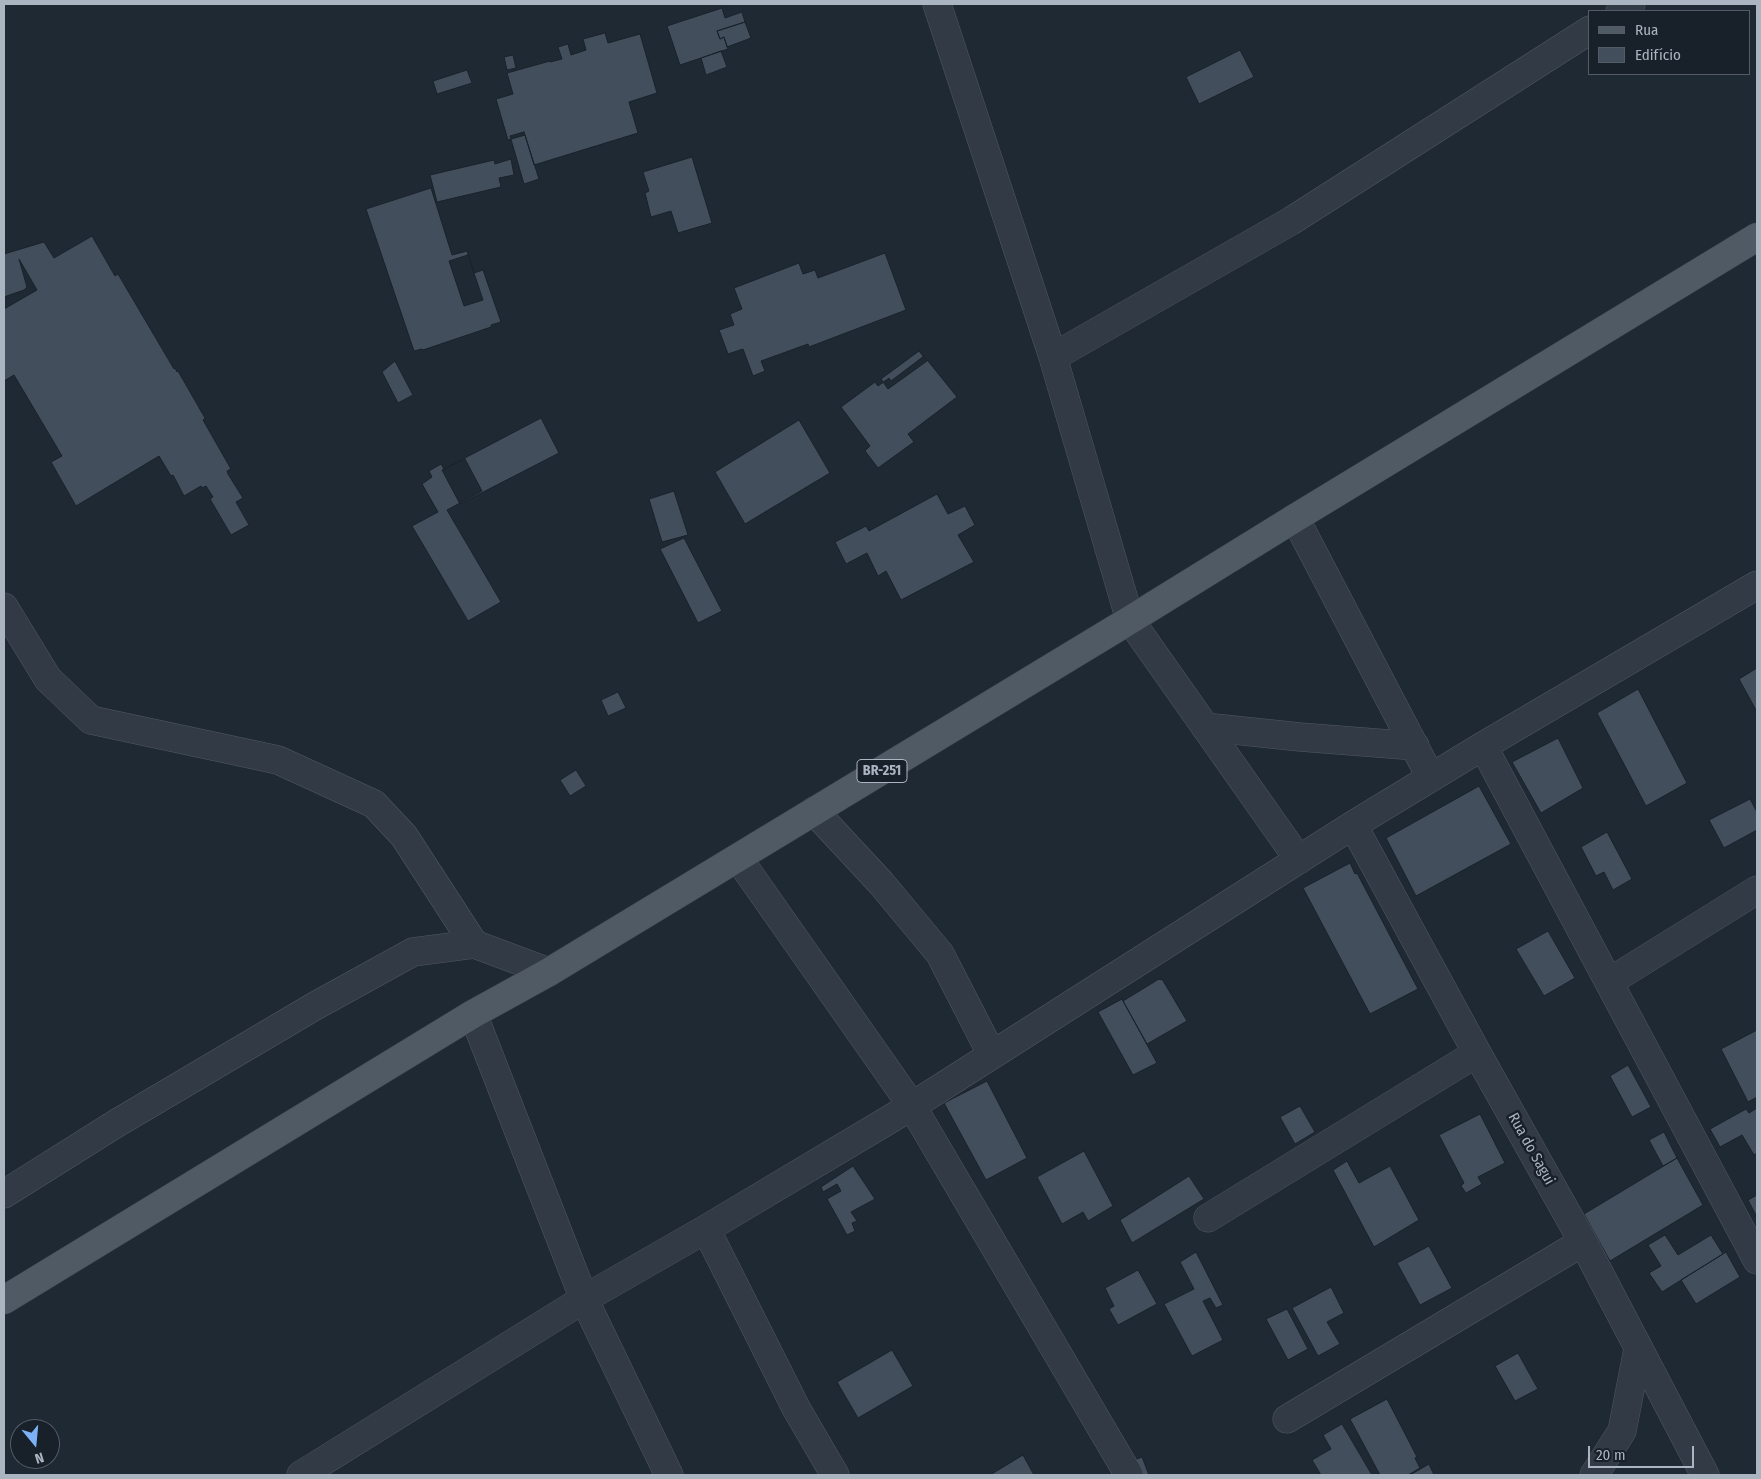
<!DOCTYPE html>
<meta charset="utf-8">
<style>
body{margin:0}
#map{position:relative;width:1761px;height:1479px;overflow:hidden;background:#1f2934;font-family:"Fira Sans Condensed",sans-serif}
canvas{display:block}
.frame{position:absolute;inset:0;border:5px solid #abb5c2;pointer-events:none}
.legend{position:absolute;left:1588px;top:10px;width:162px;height:65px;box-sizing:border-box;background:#182029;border:1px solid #535c66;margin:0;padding:6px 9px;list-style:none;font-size:15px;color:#abb5c2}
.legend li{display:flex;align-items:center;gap:10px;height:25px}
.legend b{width:25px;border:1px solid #535c66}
.north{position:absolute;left:10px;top:1419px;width:50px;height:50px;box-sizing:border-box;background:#182029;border:1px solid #535c66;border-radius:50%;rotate:163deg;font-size:14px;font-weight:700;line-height:20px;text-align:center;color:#abb5c2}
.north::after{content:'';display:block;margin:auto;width:18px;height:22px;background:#7db1f6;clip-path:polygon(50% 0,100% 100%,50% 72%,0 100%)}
.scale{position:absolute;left:1588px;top:1446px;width:106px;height:22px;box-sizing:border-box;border:2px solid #abb5c2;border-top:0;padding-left:6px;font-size:15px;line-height:18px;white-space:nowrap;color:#abb5c2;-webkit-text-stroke:4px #182029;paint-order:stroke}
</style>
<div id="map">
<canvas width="1761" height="1479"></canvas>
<div class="frame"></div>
<ul class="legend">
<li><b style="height:6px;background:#4f5a65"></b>Rua</li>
<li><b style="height:14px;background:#424e5c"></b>Edifício</li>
</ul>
<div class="north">N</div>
<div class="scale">20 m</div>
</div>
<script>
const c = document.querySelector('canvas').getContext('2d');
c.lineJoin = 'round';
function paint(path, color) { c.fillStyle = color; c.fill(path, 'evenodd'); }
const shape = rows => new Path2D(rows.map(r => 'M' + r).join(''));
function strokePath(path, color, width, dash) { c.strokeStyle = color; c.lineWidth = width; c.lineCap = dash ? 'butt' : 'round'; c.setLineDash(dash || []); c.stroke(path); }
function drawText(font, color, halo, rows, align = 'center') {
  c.font = font + ' "Fira Sans Condensed",sans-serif'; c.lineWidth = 5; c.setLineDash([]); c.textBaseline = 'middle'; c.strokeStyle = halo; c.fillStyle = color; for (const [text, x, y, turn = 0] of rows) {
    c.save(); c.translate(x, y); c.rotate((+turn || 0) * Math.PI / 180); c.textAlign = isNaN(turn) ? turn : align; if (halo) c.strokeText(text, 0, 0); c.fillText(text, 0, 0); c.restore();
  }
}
const building = shape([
 [722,8,725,18,742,12,745,22,717,31,720,39,724,37,728,49,680,65,667,26,722,8],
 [745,22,751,38,727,47,724,37,720,39,717,31,745,22],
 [605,33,608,43,640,34,657,93,629,102,638,133,534,165,525,135,508,140,496,99,513,94,507,73,550,61,550,62,562,59,558,47,568,44,571,55,586,50,583,39,605,33],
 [1240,50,1254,77,1199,104,1186,77,1240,50],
 [721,51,727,67,706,75,701,58,721,51],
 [513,55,516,68,507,70,504,57,513,55],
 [467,70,472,83,437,94,433,81,467,70],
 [524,132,539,179,524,184,510,136,524,132],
 [692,157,712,223,678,233,671,211,651,217,645,193,649,191,643,172,692,157],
 [511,159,514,175,499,178,501,187,437,202,430,175,494,160,495,164,511,159],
 [431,188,452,255,467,251,474,273,483,270,501,322,491,325,491,327,423,350,422,349,414,351,366,209,431,188],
 [92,236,115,276,118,274,174,369,175,368,177,372,178,371,205,418,203,420,231,469,227,471,228,474,243,498,236,502,249,525,231,535,210,499,213,497,206,486,202,488,201,486,184,496,173,475,171,476,159,456,76,506,51,462,62,456,14,375,4,381,4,309,37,290,19,259,27,287,24,290,4,297,4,254,44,242,54,258,92,236],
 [885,253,906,310,809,347,808,344,761,361,765,371,753,376,743,349,728,354,719,330,734,325,730,314,742,309,734,288,799,263,803,274,815,270,818,278,885,253],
 [468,255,483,300,464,306,449,261,468,255],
 [919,351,927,361,888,389,881,379,919,351],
 [924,356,957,397,908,434,914,442,878,468,865,451,870,446,841,407,875,382,878,386,889,378,891,381,924,356],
 [395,361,413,395,398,403,382,372,395,361],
 [541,418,559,453,460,504,442,470,541,418],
 [799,420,830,473,745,524,715,472,799,420],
 [465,459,482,491,447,510,501,602,468,621,412,526,438,512,422,484,432,477,429,471,441,464,444,469,465,459],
 [674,491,688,535,662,542,649,499,674,491],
 [937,494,948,514,965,506,975,525,958,535,974,562,901,600,886,571,878,576,867,553,846,564,835,542,866,526,869,531,937,494],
 [684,538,722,611,698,623,660,549,684,538],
 [1757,668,1757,712,1739,679,1757,668],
 [1638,689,1687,783,1646,806,1597,713,1638,689],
 [618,692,626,708,608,716,601,700,618,692],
 [1558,738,1583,788,1541,813,1512,762,1558,738],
 [576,770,586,786,570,796,560,780,576,770],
 [1479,786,1511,844,1416,896,1386,838,1479,786],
 [1750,799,1757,812,1757,830,1724,848,1709,820,1750,799],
 [1607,832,1632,879,1613,890,1604,872,1596,876,1581,847,1607,832],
 [1350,863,1355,874,1357,873,1418,989,1370,1014,1303,888,1350,863],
 [1548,931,1575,978,1544,996,1516,949,1548,931],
 [1159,979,1160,980,1162,979,1187,1021,1147,1044,1123,1001,1159,979],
 [1122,999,1157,1063,1133,1075,1098,1012,1122,999],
 [1757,1030,1757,1097,1748,1102,1721,1049,1757,1030],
 [1628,1065,1651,1107,1632,1117,1610,1076,1628,1065],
 [987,1081,1027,1158,986,1180,944,1103,987,1081],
 [1300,1106,1315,1132,1295,1144,1280,1117,1300,1106],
 [1757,1108,1757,1153,1754,1155,1742,1135,1720,1147,1710,1129,1746,1109,1749,1113,1757,1108],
 [1480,1114,1505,1163,1478,1177,1482,1184,1466,1193,1461,1186,1464,1183,1439,1135,1480,1114],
 [1664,1132,1677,1158,1663,1166,1649,1140,1664,1132],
 [1084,1151,1113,1206,1088,1221,1083,1212,1062,1224,1037,1177,1084,1151],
 [1677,1158,1703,1205,1610,1261,1584,1214,1677,1158],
 [1347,1161,1359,1183,1390,1166,1419,1220,1374,1247,1333,1170,1347,1161],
 [853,1166,875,1199,851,1212,857,1221,852,1223,855,1231,847,1235,827,1199,841,1191,837,1184,823,1192,821,1187,853,1166],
 [1189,1176,1204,1199,1132,1243,1120,1220,1189,1176],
 [1757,1195,1757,1217,1748,1200,1757,1195],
 [1665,1235,1678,1255,1711,1235,1723,1254,1662,1292,1649,1273,1661,1266,1648,1245,1665,1235],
 [1429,1246,1452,1288,1420,1305,1397,1263,1429,1246],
 [1196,1252,1223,1305,1216,1308,1210,1298,1203,1301,1223,1340,1192,1356,1164,1304,1194,1289,1180,1262,1196,1252],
 [1726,1252,1740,1277,1696,1304,1681,1280,1726,1252],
 [1138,1270,1157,1304,1118,1325,1109,1309,1114,1306,1105,1288,1138,1270],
 [1331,1287,1344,1313,1327,1322,1340,1344,1318,1356,1292,1308,1331,1287],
 [1287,1309,1308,1349,1288,1360,1266,1319,1287,1309],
 [892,1350,913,1386,858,1418,837,1382,892,1350],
 [1518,1353,1538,1389,1515,1401,1495,1366,1518,1353],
 [1387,1399,1417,1457,1415,1458,1420,1468,1408,1475,1380,1475,1350,1419,1387,1399],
 [1342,1424,1372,1475,1321,1475,1312,1460,1331,1449,1323,1435,1342,1424],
 [1023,1455,1034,1475,990,1475,1023,1455],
 [1142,1457,1149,1475,1126,1475,1122,1465,1142,1457],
 [1429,1464,1434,1475,1410,1475,1429,1464]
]);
const minor = shape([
 [937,4,1053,357,1130,620,1299,860],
 [1620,11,1631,4],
 [1053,357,1291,221,1590,30],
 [1295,518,1431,778],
 [4,607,48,679,91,720,278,760,374,804,404,836,474,944],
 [1205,727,1300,737,1415,746],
 [1483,746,1757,1260],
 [814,811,881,883,940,954,992,1055],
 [1353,825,1477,1053,1583,1242,1705,1475],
 [738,858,912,1106,1129,1475],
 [1609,982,1757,890],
 [473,1014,584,1299,669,1475],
 [4,1194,117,1123,315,1006,413,952,474,944,549,972],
 [1208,1218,1477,1053],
 [706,1229,796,1408,835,1475],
 [1287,1419,1583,1242],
 [301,1475,584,1299,706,1229,912,1106,1353,825,1483,746,1757,585],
 [1594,1475,1622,1431,1638,1349]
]);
const major = shape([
 [4,1300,473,1014,549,972,1130,620,1295,518,1757,237]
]);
const shields = [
 [882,771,50]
];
const shieldNames = [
 ["BR-251",882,771]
];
const streetNames = [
 ["Rua do Sagui",1531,1149,61]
];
paint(building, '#424e5c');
strokePath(building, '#1a222b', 1);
strokePath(minor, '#4f5863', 29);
strokePath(major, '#3b444e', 29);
strokePath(minor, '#323b45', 28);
strokePath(major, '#4f5a65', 28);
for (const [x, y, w] of shields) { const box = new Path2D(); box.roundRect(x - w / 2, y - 11.5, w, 23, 4); c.fillStyle = '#182029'; c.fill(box); strokePath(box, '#abb5c2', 1); }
drawText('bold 14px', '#abb5c2', null, shieldNames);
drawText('15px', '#abb5c2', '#182029', streetNames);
</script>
